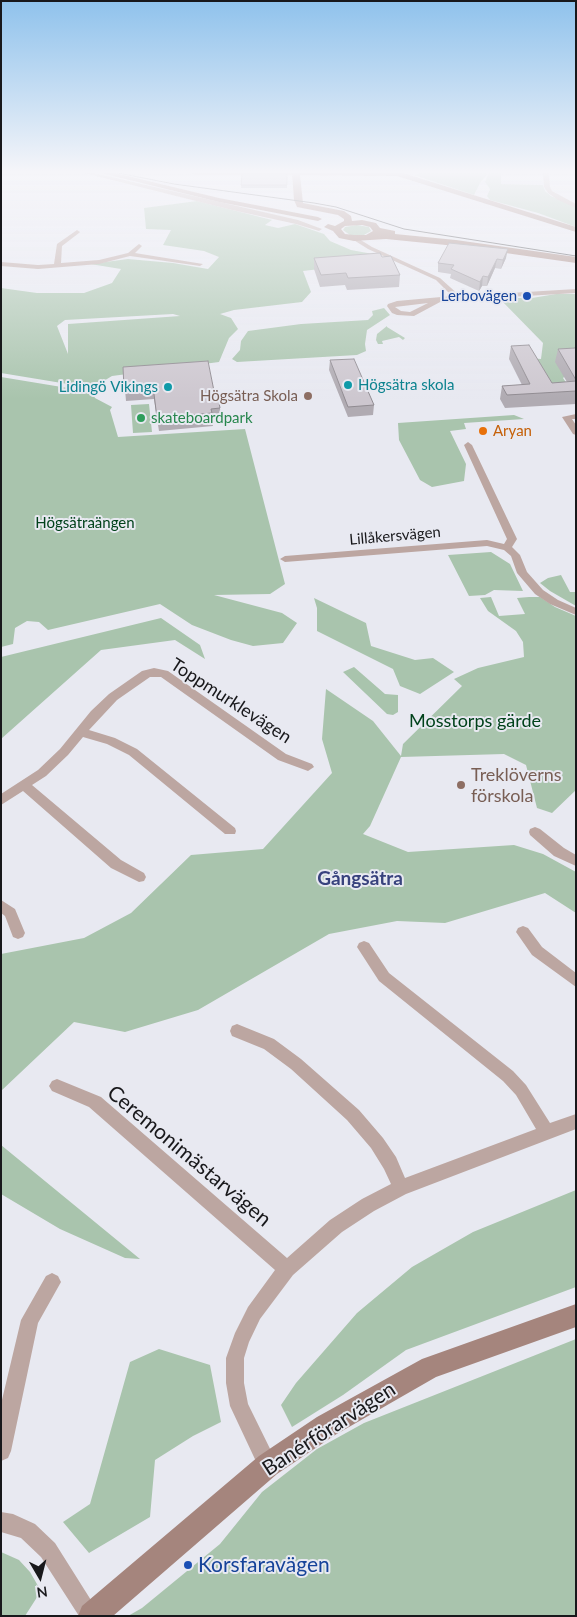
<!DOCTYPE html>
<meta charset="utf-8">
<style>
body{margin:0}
#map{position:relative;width:577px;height:1617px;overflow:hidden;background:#e8e9f1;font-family:Lato,sans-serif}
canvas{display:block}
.frame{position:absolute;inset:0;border:2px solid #18181b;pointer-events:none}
.north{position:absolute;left:15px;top:1552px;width:50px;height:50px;-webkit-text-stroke:4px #e8e9f1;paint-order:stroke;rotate:172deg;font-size:14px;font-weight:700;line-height:20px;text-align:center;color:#18181b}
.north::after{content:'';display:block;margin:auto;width:18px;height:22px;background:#18181b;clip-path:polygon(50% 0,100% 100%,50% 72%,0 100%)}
</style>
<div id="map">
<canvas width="577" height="1617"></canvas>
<div class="frame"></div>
<div class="north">N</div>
</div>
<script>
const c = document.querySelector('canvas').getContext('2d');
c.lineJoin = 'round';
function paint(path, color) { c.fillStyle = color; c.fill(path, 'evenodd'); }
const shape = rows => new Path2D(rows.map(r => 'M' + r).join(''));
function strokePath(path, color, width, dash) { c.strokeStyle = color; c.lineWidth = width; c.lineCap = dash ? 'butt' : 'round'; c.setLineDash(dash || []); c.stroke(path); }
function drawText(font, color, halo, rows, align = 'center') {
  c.font = font + ' Lato,sans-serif'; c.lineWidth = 4; c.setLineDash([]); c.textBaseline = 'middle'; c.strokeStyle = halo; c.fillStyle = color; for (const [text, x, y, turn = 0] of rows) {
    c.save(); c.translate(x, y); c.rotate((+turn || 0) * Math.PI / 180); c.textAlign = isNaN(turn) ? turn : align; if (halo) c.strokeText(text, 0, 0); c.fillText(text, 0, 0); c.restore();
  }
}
const green = shape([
 [420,173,488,173,480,183,474,195,414,175],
 [489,173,501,173,501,184,543,185,545,191,551,196,576,207,576,227,538,213,490,200,487,196,490,189,485,182],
 [197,201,272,220,265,225,278,228,295,224,324,234,330,241,351,250,373,254,345,266,303,271,311,292,302,302,234,310,220,314,231,318,238,329,229,338,219,362,112,376,92,388,1,373,1,288,37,293,84,293,112,283,121,269,90,264,128,259,173,263,208,269,219,257,204,251,163,245,171,230,146,229,144,208],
 [173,314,180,316,68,324,68,354,57,326,65,320],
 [357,225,369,227,371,231,364,235,350,235,343,230,345,227],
 [556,294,576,294,576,366,563,378,574,394,557,395,527,358,541,359,543,343,499,298,532,298],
 [384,308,390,315,367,330,365,344,366,351,357,355,237,362,232,359,240,350,241,341,248,331,301,324,368,320,373,315,372,311],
 [387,326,387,327,405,338,403,340,399,337,382,341,383,344,378,344,376,340,377,334],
 [1,377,92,392,95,398,112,407,110,410,118,437,245,429,285,584,270,594,214,595,282,613,297,623,283,643,253,646,231,640,192,625,160,604,48,630,39,622,27,621,15,628,13,644,1,647],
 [149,404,152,432,133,433,131,405],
 [514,415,524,419,464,423,466,429,450,431,466,464,464,481,432,487,420,480,399,440,398,423],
 [491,552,510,564,523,591,494,590,485,595,469,596,448,555],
 [561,575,570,592,576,592,576,606,550,591,540,583,548,578],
 [491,597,499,616,525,614,517,598,529,597,540,597,555,607,576,616,576,790,552,813,537,808,526,765,504,754,401,757,370,826,363,834,408,852,514,845,543,854,576,872,576,913,545,893,445,923,397,921,329,934,198,1010,125,1032,74,1022,1,1091,1,954,84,938,131,913,191,855,263,849,332,773,322,739,326,689,373,721,401,756,403,744,462,686,454,679,478,668,524,657,523,642,516,631,488,611,480,598],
 [314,598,366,623,371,646,415,660,433,658,454,672,420,694,400,686,393,669,317,631,317,608],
 [161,618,200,645,205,659,175,640,101,650,1,739,1,657],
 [354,667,385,694,398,695,398,712,393,715,387,714,343,672],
 [1,1145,140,1259,125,1258,60,1229,1,1194],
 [576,1190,576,1287,406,1350,343,1395,292,1427,281,1405,296,1383,357,1313,412,1267,473,1232],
 [576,1339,576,1616,128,1616,142,1608,220,1544,262,1492,317,1449,364,1423],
 [159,1349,210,1365,221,1422,193,1436,155,1460,150,1517,89,1553,63,1522,90,1504,130,1362],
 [1,1552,19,1560,30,1572,41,1591,25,1616,1,1616]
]);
const street = shape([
 [84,173,94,173,298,220,322,229,319,231,296,224,232,210,84,173],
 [192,173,299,173,296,175,195,175,192,173],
 [543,173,549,173,550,187,552,191,576,204,576,208,558,200,548,193,544,187,543,173],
 [77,230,80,232,79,233,62,246,61,263,99,260,128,253,139,244,142,246,135,253,203,264,200,266,130,256,99,264,38,269,1,266,1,262,38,265,54,264,57,244,77,230],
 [352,237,356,237,372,247,440,278,460,296,576,289,576,293,442,301,414,316,397,315,392,313,387,306,388,304,397,301,452,296,436,280,368,249,352,239,352,237],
 [428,303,410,312,401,311,395,307,428,303],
 [576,414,576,419,572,419,576,425,576,435,573,434,562,417,576,414],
 [468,442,472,445,517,539,512,547,520,555,527,572,543,590,558,600,576,608,576,615,550,604,535,594,517,573,511,556,504,550,487,546,285,562,280,559,285,556,487,540,504,544,507,539,464,445,468,442],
 [154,668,168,671,286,754,312,764,314,767,308,771,278,760,161,677,150,677,117,700,89,730,115,738,137,749,235,828,236,831,235,834,225,834,129,755,107,744,83,737,68,755,46,776,32,785,121,860,144,873,146,877,144,881,139,882,111,868,23,791,1,805,1,794,38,770,60,749,91,711,109,694,142,671,154,668],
 [535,827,540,829,564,848,576,855,576,866,554,856,530,835,529,832,530,829,535,827],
 [1,900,15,909,25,933,23,937,18,939,13,937,5,916,1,913,1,900],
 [523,926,528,928,542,947,576,973,576,987,532,955,516,932,518,928,523,926],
 [364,941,369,943,389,973,513,1071,526,1085,550,1123,576,1114,576,1129,406,1194,374,1211,342,1232,293,1275,260,1319,249,1342,244,1358,244,1383,248,1404,278,1465,275,1472,268,1475,261,1472,230,1406,226,1383,226,1358,235,1333,248,1307,275,1270,89,1107,52,1091,49,1086,52,1081,57,1079,101,1097,287,1258,330,1220,362,1199,391,1184,384,1169,371,1148,347,1120,291,1069,264,1049,232,1036,230,1031,232,1026,237,1024,274,1039,301,1059,359,1110,383,1138,396,1157,405,1178,536,1129,516,1095,503,1081,379,981,357,947,359,943,364,941],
 [52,1273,58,1276,61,1282,38,1323,11,1451,8,1458,1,1461,1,1404,21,1320,46,1276,52,1273],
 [1,1512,13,1514,35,1524,55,1543,101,1616,79,1616,41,1557,21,1538,1,1532,1,1512]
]);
const secondary = shape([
 [101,173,115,173,219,198,318,217,322,219,318,221,219,202,101,173],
 [292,173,403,173,576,227,576,232,397,176,300,175,303,203,344,211,351,216,352,221,362,220,376,223,380,228,395,231,395,234,456,240,576,257,576,263,456,246,386,239,354,241,339,238,333,231,324,227,328,224,335,226,344,221,344,219,338,215,297,207,294,200,292,173],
 [362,225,370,227,373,231,366,235,354,235,345,234,341,229,345,226,362,225],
 [576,1304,576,1327,436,1377,335,1435,277,1474,113,1616,78,1616,82,1606,259,1456,317,1417,422,1359,576,1304]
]);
const tram = shape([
 [118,173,174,184,314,203,336,207,404,229,576,256]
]);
const wall = shape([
 [242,174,287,174,287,188,241,188],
 [382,257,400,275,399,287,347,290,345,285,320,287,314,269,314,258],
 [506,258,501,269,495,268,487,286,482,286,479,291,450,278,451,274,438,272,438,263],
 [511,346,552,383,567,382,555,362,558,349,576,349,576,404,505,408,500,399,502,386,522,385,509,359],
 [330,360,374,405,373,415,348,417,329,370],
 [123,367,214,391,220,408,221,421,212,422,213,426,159,431,154,399,126,401]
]);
const shadedWall = shape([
 [508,249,506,258,501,269,503,260],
 [497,259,495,268,487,286,488,277],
 [483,276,482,286,479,291,480,282]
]);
const building = shape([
 [242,174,287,174,287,185,241,185,242,174],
 [449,243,508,249,503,260,497,259,488,277,483,276,480,282,451,269,454,265,438,263,449,243],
 [380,253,382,257,391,256,400,275,348,278,346,273,321,275,314,258,380,253],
 [529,345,552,383,576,381,576,391,507,395,502,386,530,384,511,346,529,345],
 [575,348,576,349,576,380,558,349,575,348],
 [354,359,374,405,348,407,330,360,354,359],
 [208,361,214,391,217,391,220,408,211,409,212,413,157,418,153,386,124,388,123,367,208,361]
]);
const markers = [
 [527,296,5,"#1a4fb4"],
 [348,385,5,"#0f9aa8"],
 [168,387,5,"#0f9aa8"],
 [308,396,5,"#8d6e63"],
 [141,418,5,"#2e9e5b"],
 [483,431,5,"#e8710a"],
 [461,785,5,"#8d6e63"],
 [188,1565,5,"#1a4fb4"]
];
const farTransitnames = [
 ["Lerbovägen",517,296]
];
const farCulturenames = [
 ["Högsätra skola",358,385],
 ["Lidingö Vikings",158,387,"right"]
];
const farEducationnames = [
 ["Högsätra Skola",298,396]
];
const farLeisurenames = [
 ["skateboardpark",151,418]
];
const farFoodnames = [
 ["Aryan",493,431]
];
const farParknames = [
 ["Högsätraängen",85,523]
];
const farStreetnames = [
 ["Lillåkersvägen",395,536,-5]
];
const streetNames = [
 ["Toppmurklevägen",231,701,33]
];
const parkNames = [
 ["Mosstorps gärde",475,721]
];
const educationNames = [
 ["Treklöverns",471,775],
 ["förskola",471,796]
];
const neighbourhoodNames = [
 ["Gångsätra",360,879]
];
const nearStreetnames = [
 ["Ceremonimästarvägen",189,1156,40],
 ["Banérförarvägen",329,1429,-33]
];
const nearTransitnames = [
 ["Korsfaravägen",198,1565]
];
paint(green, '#a9c4ad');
paint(street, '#bca6a1');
paint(secondary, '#a5857d');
strokePath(tram, '#49494d', 1);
paint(wall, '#b0abb2');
paint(shadedWall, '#908b91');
paint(building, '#cdc7cf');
strokePath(building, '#908b91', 1);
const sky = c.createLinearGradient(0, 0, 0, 399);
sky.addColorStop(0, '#8fc2ec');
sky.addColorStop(0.43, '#f5f5f9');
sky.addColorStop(1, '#f5f5f900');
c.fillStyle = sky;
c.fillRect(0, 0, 577, 399);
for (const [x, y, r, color] of markers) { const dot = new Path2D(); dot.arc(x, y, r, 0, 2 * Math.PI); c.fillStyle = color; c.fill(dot); strokePath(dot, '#e8e9f1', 2); }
drawText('15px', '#164399', '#e8e9f1', farTransitnames, 'right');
drawText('15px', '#0d838f', '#e8e9f1', farCulturenames, 'left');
drawText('15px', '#785e54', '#e8e9f1', farEducationnames, 'right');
drawText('15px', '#27864d', '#e8e9f1', farLeisurenames, 'left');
drawText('15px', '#c56008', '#e8e9f1', farFoodnames, 'left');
drawText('15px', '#01421b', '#e8e9f1', farParknames);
drawText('15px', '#18181b', '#e8e9f1', farStreetnames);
drawText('18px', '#18181b', '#e8e9f1', streetNames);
drawText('18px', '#01421b', '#e8e9f1', parkNames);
drawText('18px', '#785e54', '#e8e9f1', educationNames, 'left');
drawText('bold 19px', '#38427d', '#e8e9f1', neighbourhoodNames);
drawText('21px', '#18181b', '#e8e9f1', nearStreetnames);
drawText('21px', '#164399', '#e8e9f1', nearTransitnames, 'left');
</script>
